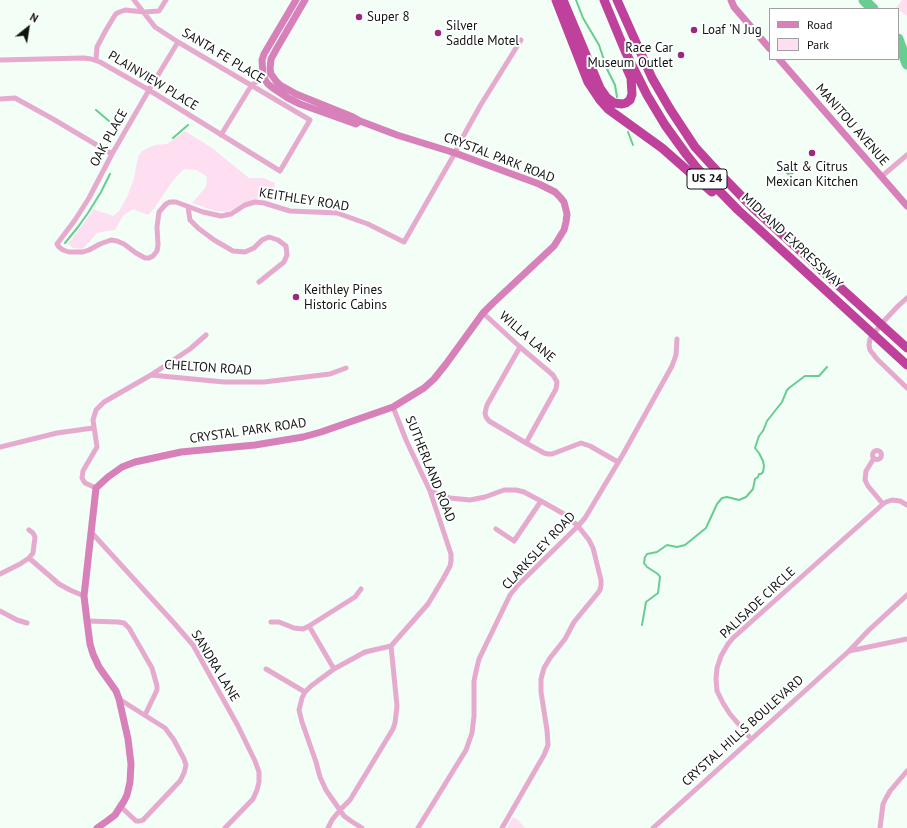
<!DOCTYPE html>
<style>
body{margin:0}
#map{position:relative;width:907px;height:828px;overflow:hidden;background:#f2fef6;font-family:"PT Sans",sans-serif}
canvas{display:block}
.legend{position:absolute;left:769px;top:8px;width:130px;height:52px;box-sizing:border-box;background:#fff;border:1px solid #9fa1a0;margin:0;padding:5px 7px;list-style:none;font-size:12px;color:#101512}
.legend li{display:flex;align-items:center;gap:8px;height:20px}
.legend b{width:20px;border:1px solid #9fa1a0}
.north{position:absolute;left:8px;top:8px;width:40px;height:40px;-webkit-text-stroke:3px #fff;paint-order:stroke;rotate:30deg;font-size:11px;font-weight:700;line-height:16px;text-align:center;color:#101512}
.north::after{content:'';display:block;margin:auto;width:14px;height:18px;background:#101512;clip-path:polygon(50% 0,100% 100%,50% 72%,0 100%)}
</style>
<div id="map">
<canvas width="907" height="828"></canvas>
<ul class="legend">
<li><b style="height:5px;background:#d880b9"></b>Road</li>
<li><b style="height:11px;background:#fddff1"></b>Park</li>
</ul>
<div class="north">N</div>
</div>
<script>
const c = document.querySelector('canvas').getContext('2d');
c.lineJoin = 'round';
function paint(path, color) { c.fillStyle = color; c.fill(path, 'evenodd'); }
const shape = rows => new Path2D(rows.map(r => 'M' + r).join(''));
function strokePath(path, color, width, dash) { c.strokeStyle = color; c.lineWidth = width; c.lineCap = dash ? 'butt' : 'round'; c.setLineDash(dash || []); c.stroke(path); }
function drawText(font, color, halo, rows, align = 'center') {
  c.font = font + ' "PT Sans",sans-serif'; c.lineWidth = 4; c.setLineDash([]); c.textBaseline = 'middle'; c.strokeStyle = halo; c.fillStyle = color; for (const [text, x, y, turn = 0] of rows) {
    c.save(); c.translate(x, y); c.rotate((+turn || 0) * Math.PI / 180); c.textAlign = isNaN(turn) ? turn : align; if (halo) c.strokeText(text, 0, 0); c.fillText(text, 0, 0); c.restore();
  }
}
const green = shape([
 [902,0,907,0,907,16,896,8],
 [185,131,212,148,249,178,264,178,275,183,272,201,259,199,248,202,228,212,215,211,192,203,206,187,207,177,197,170,184,169,174,179,153,210,148,215,133,209,123,216,115,230,106,231,97,233,83,249,73,248,68,244,87,219,93,209,113,216,119,211,128,195,134,178,138,157,142,151,155,145,167,144],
 [513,817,518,820,525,828,507,828]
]);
const water = shape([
 [782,163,794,173,790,177,780,168,779,167]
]);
const stream = shape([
 [576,0,583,18,599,45,607,69,615,85,617,97],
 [96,110,109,121],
 [628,132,633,145],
 [173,138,188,125],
 [65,243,78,227,88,213,101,192,110,174],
 [642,625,646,602,658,593,660,577,658,574,647,567,644,563,645,557,647,554,657,552,667,545,677,547,685,545,706,528,717,504,722,498,727,497,739,500,746,497,753,489,755,479,758,477,759,474,761,474,763,472,764,466,763,461,759,453,755,448,759,436,763,431,767,421,782,402,787,390,789,388,805,376,819,376,827,367]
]);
const river = shape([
 [864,0,873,9],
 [898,39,907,64]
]);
const street = shape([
 [178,42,149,90,112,154,89,198,75,220,57,244,59,247,63,250,69,252,83,252,89,250,100,244,111,240,117,241,124,244,136,253,145,258,149,258,153,256,157,251,158,245,157,227,159,212,166,204,170,202,176,202,203,212,221,216,231,214,245,205,255,202,264,203,290,211,337,213,368,224,404,242,455,153,459,144,480,106,521,40],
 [0,60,84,58,91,59,100,62,149,90,280,171,310,120,178,42,155,27,134,0],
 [96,60,97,47,106,30,115,15,117,13,125,10,144,12,159,11,166,0],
 [0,99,15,98,53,119,112,154],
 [221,135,251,86,263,77,271,74],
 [881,177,907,155],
 [188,207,190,220,198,228,214,240,233,251,245,252,254,248,262,240,269,237,278,240,286,246,287,255,284,262,259,282],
 [907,298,898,306,882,323,870,339,869,345,870,350,877,359,907,388],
 [483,313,520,347,553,375,557,382,556,389,526,443],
 [520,347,487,405,485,413,486,417,489,421,526,443,544,453,548,454,552,454,581,443,590,446,618,462],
 [151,375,190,349,206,335],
 [0,447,57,433,93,428],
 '872.5 455a4.5 4.5 0 1 1 9 0a4.5 4.5 0 1 1-9 0Z',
 [874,458,866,471,865,480,868,486,883,504],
 [96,488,85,483,82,478,83,471,87,464,97,447,93,420,96,410,104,402,151,375,224,382,264,382,330,374,346,368],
 [430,491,450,498,470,500,485,497,504,490,516,490,524,492,541,501,564,514,578,526,589,540,593,548,601,580,601,585,600,590,597,594,574,622,565,639,550,658,544,668,541,679,541,692,547,730,548,745,544,755,502,828],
 [496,529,514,541,541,501],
 [91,532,174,623,193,645,238,726,255,761,259,772,259,782,257,790,253,799,225,828],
 [29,558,59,584,70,590,84,596],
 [0,574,20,564,29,558,33,553,35,537,33,533,29,530],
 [0,611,17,620,27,623],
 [87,621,118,622,124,623,129,628,152,668,157,686,157,690,145,715],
 [271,622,279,622,294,628,303,629,309,626,355,597,361,589],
 [309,626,334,669],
 [849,651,907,639],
 [266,669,305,692],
 [119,699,165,728,174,740,184,759,186,765,184,773,180,781,143,820,140,821,136,821,121,807],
 [751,739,730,714,723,703,717,691,716,679,717,668,721,656,728,644,733,638,883,504,886,502,892,500,900,501,907,505],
 [328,828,332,820,340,810,350,800,393,729,395,723,397,706,391,646],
 [362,828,351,821,344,816,326,790,320,777,316,762,302,722,299,710,302,698,305,692,311,686,334,669,365,652,391,646,428,604,443,579,450,566,451,561,451,554,430,491,406,440,393,407],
 [418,828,466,750,472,733,474,716,474,681,477,667,479,659,510,595,518,585,578,526,585,518,622,456,672,366,676,355,677,339],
 [653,828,849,651,869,630,907,595],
 [880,828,883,804,886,798,890,791,907,771]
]);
const secondary = shape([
 [296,0,264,54,262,60,263,77,268,84,273,88,288,98,300,104,356,124,360,121],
 [731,0,734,7,770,49],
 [779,59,907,206],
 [97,828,107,821,115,815,124,801,127,795,130,782,131,764,128,739,119,699,116,691,99,667,93,654,90,644,87,621,84,596,96,488,108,477,122,467,135,462,181,452,255,445,303,437,321,432,393,407,424,388,434,379,446,364,483,313,493,303,554,246,564,230,566,222,567,214,564,202,560,197,555,192,539,184,455,153,397,135,360,121,353,117,296,94,280,85,276,81,271,74,270,69,271,59,277,48,305,0]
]);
const highway = shape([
 [556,0,588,82,600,100,608,109,662,148,712,192],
 [563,0,600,88,607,98,614,103,622,104,626,103,630,100,632,94,631,78,627,69],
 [604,0,626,53,647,95,665,125,686,154,697,168,738,210,907,365],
 [617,0,652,78,670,109,695,147,717,171,754,209,907,348]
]);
const markers = [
 [359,17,4,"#9f277e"],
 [694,30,4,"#9f277e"],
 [438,33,4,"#9f277e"],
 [681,55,4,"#9f277e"],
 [812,153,4,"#9f277e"],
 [296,297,4,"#9f277e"]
];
const shields = [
 [707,179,40]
];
const shieldNames = [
 ["US 24",707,179]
];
const poiNames = [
 ["Super 8",367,17],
 ["Silver",446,26],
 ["Saddle Motel",446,41],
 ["Loaf 'N Jug",702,30],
 ["Race Car",673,48,"right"],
 ["Museum Outlet",673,63,"right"],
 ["Salt & Citrus",812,167,"center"],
 ["Mexican Kitchen",812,182,"center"],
 ["Keithley Pines",304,290],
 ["Historic Cabins",304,305]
];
const streetNames = [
 ["SANTA FE PLACE",223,56,31],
 ["PLAINVIEW PLACE",153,81,31],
 ["MANITOU AVENUE",852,125,49],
 ["OAK PLACE",109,138,-61],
 ["CRYSTAL PARK ROAD",499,158,21],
 ["KEITHLEY ROAD",304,200,9],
 ["MIDLAND EXPRESSWAY",792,241,43],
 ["WILLA LANE",527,337,41],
 ["CHELTON ROAD",208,368,4],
 ["CRYSTAL PARK ROAD",248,431,-8],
 ["SUTHERLAND ROAD",430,469,68],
 ["CLARKSLEY ROAD",539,551,-47],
 ["PALISADE CIRCLE",758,603,-43],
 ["SANDRA LANE",215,666,59],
 ["CRYSTAL HILLS BOULEVARD",743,731,-42]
];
paint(green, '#fddff1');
paint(water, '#68cd90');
strokePath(stream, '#68cd90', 2);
strokePath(river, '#68cd90', 11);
strokePath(street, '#e6aacf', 5);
strokePath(secondary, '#d880b9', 7);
strokePath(highway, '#c0419b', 9);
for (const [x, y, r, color] of markers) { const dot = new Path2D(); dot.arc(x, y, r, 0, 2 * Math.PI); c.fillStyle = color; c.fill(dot); strokePath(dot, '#fff', 1.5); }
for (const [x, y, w] of shields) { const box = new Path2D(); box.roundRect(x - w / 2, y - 10, w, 20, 3); c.fillStyle = '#fff'; c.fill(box); strokePath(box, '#101512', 1); }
drawText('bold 12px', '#101512', null, shieldNames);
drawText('13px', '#101512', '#fff', poiNames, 'left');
drawText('13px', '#101512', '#fff', streetNames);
</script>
